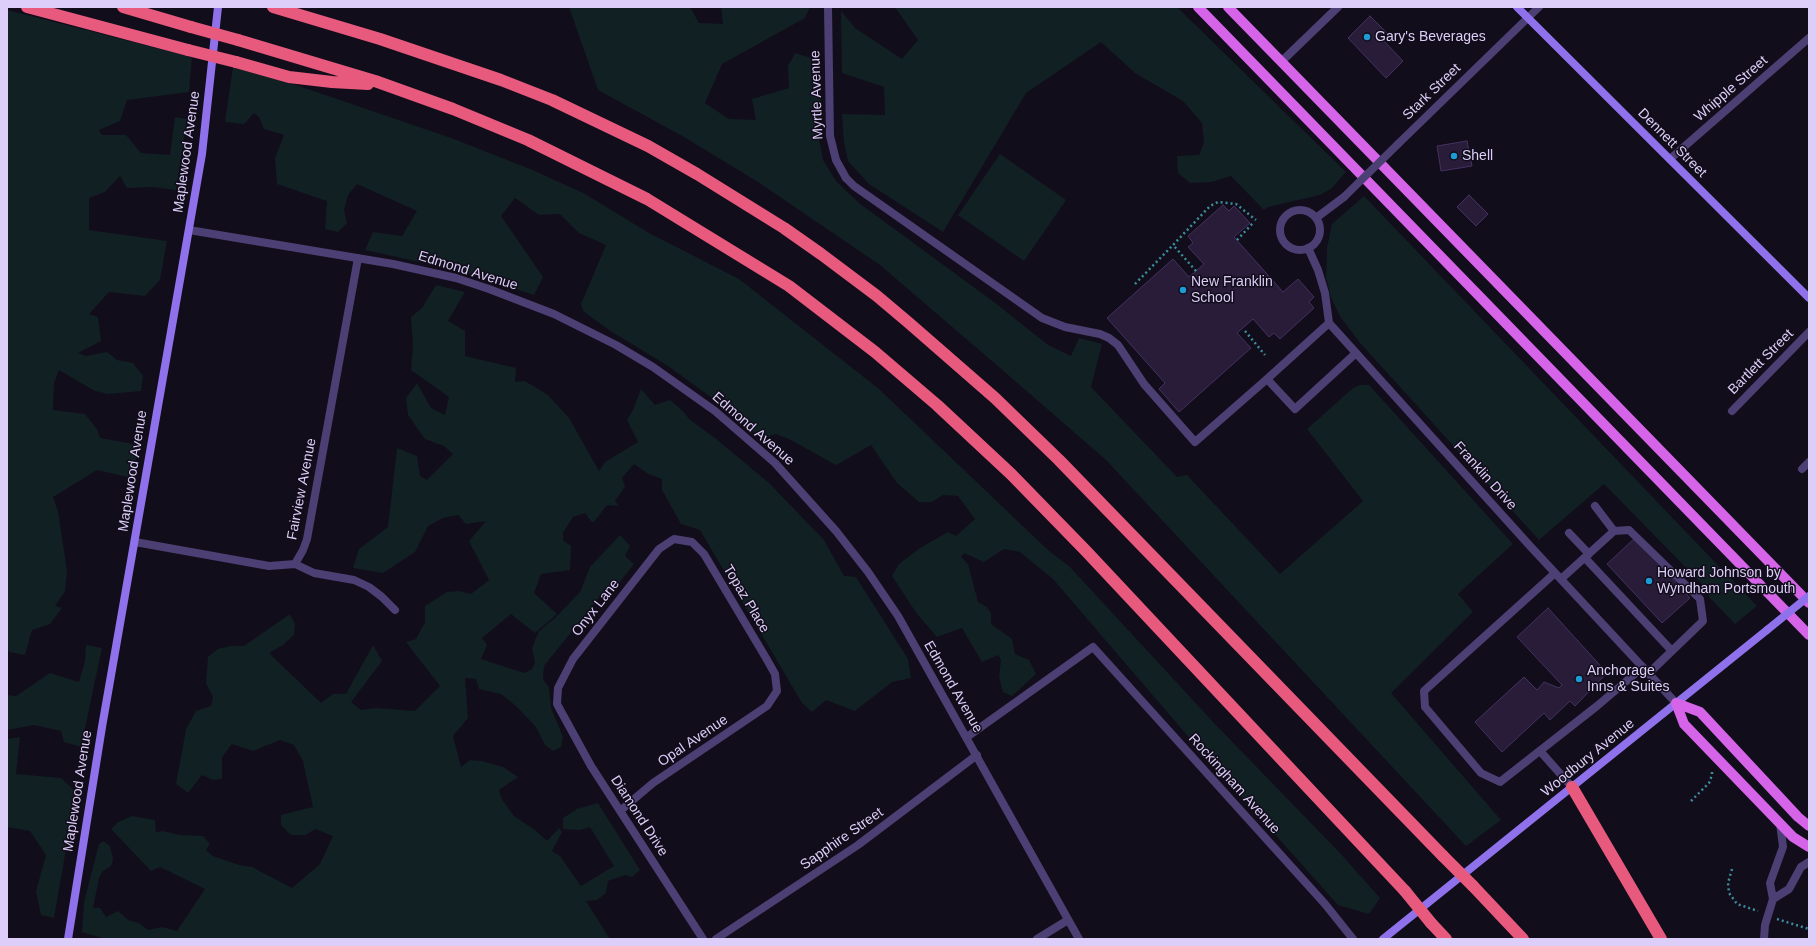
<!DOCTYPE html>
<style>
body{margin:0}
#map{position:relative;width:1816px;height:946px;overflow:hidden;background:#120d1a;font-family:Helvetica,sans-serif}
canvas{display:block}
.frame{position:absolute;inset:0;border:8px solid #dccef8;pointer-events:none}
</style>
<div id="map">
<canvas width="1816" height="946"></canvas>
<div class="frame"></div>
</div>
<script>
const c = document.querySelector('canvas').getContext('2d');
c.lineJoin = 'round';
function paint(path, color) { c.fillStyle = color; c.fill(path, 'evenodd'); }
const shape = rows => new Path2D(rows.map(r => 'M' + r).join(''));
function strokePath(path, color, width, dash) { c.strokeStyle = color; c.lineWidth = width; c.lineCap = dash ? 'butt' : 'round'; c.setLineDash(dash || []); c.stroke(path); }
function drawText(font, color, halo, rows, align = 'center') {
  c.font = font + ' Helvetica,sans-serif'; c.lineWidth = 3; c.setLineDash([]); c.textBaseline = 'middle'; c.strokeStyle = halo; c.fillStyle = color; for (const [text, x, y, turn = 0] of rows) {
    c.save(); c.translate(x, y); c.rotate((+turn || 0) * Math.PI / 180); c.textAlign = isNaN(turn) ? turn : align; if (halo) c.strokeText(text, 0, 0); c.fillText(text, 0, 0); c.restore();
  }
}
const green = shape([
 [569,7,690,7,699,23,723,24,721,7,810,7,805,18,722,64,705,103,729,119,756,120,752,99,789,88,788,66,795,53,821,61,819,139,823,160,836,181,859,203,994,302,1048,345,1071,356,1079,338,1102,344,1091,387,1177,477,1187,475,1280,574,1363,501,1307,429,1353,388,1360,385,1369,385,1513,544,1458,594,1473,612,1391,693,1501,820,1466,846,1106,460,1007,374,880,265,758,182,684,137,598,90],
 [895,7,1177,7,1346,172,1331,189,1320,195,1268,207,1264,210,1231,176,1212,182,1190,183,1178,173,1177,156,1199,155,1204,142,1202,123,1183,101,1135,73,1101,42,1026,93,943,232,869,184,848,161,844,142,842,114,885,115,884,87,842,73,841,11,855,28,902,59,918,40],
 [7,10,192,57,189,92,127,100,120,121,99,130,102,135,126,135,141,153,170,155,175,117,187,119,176,190,152,187,127,188,120,176,105,192,89,198,89,230,167,241,160,280,145,296,109,292,89,314,98,317,101,341,78,353,86,356,107,352,117,360,133,363,143,376,141,391,108,394,95,391,59,370,54,383,53,410,85,414,97,429,100,438,139,445,132,478,97,470,53,497,58,511,67,571,65,591,55,606,62,608,50,624,32,630,25,655,9,652,7,646],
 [233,67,299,86,454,139,535,171,585,194,649,233,739,279,879,389,1049,551,1069,566,1215,724,1340,853,1380,898,1369,914,1338,905,1204,755,1053,579,1020,552,1004,549,984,562,964,553,961,557,968,564,978,602,987,607,991,613,991,624,1012,639,1015,654,1029,660,1036,674,1012,696,1003,692,999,677,1001,660,998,655,982,662,962,628,937,637,917,614,892,576,899,564,920,548,948,532,956,536,975,519,958,496,943,495,932,502,919,502,897,483,871,445,836,465,791,440,776,434,761,438,715,400,668,366,609,330,583,311,581,304,606,245,579,233,560,214,539,215,515,198,501,216,543,277,534,295,456,270,365,250,373,232,402,236,417,211,357,184,348,195,344,210,347,223,338,232,325,229,327,201,277,184,275,158,284,135,264,129,259,117,254,113,244,124,225,122],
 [1000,154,1066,200,1024,261,958,215],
 [1364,196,1757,606,1735,624,1709,597,1706,588,1604,484,1539,540,1361,344,1341,318,1331,298,1326,277,1327,248,1332,224],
 [436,285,465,292,448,321,465,331,465,356,516,368,515,382,525,381,548,395,569,418,599,471,605,462,638,442,627,420,633,410,641,389,655,405,670,400,684,412,689,419,715,438,769,483,824,540,844,576,856,577,908,659,911,678,892,682,855,711,826,700,812,712,802,703,700,530,681,524,662,490,662,479,648,474,634,464,622,478,625,487,615,501,619,506,607,505,594,522,591,521,585,513,573,517,563,533,563,540,571,546,570,570,541,574,534,593,557,614,535,633,511,614,482,638,487,645,481,659,524,673,532,669,535,662,532,648,539,631,555,618,580,592,590,567,620,535,630,546,625,556,634,564,608,597,600,596,544,666,543,679,549,688,551,708,563,737,561,747,553,751,545,745,536,727,516,706,501,694,479,689,476,679,465,678,468,718,453,736,461,767,470,760,482,761,503,767,518,777,499,790,501,798,514,816,535,830,547,841,559,828,562,832,552,851,560,856,581,886,614,866,590,827,580,830,563,829,563,818,577,809,598,803,640,870,632,877,625,875,608,881,606,893,597,900,586,901,610,939,105,939,82,932,84,902,99,844,103,841,110,846,113,859,111,866,103,871,99,878,93,908,100,908,106,917,118,911,128,920,139,923,148,930,162,927,177,931,205,889,160,867,151,871,111,829,118,822,132,816,155,820,156,832,163,831,179,835,203,836,210,844,206,850,213,856,239,865,252,867,292,888,320,864,333,836,315,829,306,835,291,835,281,825,281,815,313,807,303,761,294,745,280,740,253,751,232,744,222,757,222,779,213,780,202,775,188,793,176,784,186,729,196,711,211,706,213,697,206,683,208,657,218,649,230,646,244,646,290,614,295,624,294,635,283,645,269,653,321,703,333,694,346,694,373,645,382,661,351,702,361,710,375,708,415,711,440,686,406,642,416,639,425,622,425,606,447,592,459,591,471,594,489,580,469,541,486,521,466,524,458,515,443,518,428,526,415,552,383,573,353,568,359,549,388,527,397,448,417,456,420,476,427,480,453,454,444,446,425,439,408,415,406,398,417,383,431,408,445,415,449,397,411,370,413,346,411,317,422,308],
 [86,645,102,648,81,747,64,742,61,731,34,725,7,730,7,695,16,696,50,673,79,682,85,661],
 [20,737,16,774,61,778,76,792,54,918,41,915,36,891,46,855,30,831,7,827,7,739]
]);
const building = shape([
 [1370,16,1387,33,1382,39,1403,61,1386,78,1348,38,1370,16],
 [1467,141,1472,166,1441,171,1437,146,1467,141],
 [1469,195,1488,214,1476,226,1457,207,1469,195],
 [1223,205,1229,211,1234,206,1250,223,1234,237,1283,292,1298,279,1314,297,1309,302,1314,308,1280,339,1274,333,1269,337,1253,319,1237,333,1251,348,1179,412,1159,389,1165,383,1107,318,1173,259,1189,277,1204,264,1188,247,1193,243,1188,236,1223,205],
 [1635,538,1690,598,1662,623,1607,564,1635,538],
 [1548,608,1607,673,1575,706,1570,701,1550,720,1544,713,1502,752,1475,722,1524,677,1537,690,1544,682,1559,688,1562,685,1517,637,1548,608]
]);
const path = shape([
 [1237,240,1253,223],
 [1196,271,1173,245,1210,206,1218,202,1236,204,1256,220],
 [1135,284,1173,245],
 [1245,331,1265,355],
 [1691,801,1709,783,1712,775,1712,770],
 [1732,869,1728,883,1729,893,1737,904,1758,911],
 [1777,919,1809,929]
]);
const lane = shape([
 [1281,62,1338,7],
 [846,178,854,186,1042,318,1065,327,1100,334,1109,338,1118,345,1144,384,1195,442,1267,379],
 [1329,323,1267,379,1295,409,1356,353],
 [1802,469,1809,462],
 [1595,506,1614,531],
 [1569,533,1589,554],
 [1585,558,1672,651],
 [1555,573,1424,691,1425,707,1481,773,1500,782,1597,706,1643,667],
 [1561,579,1614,531,1629,530,1700,599,1703,621,1649,673],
 [1540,751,1572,787],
 [1773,899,1789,889,1801,867,1809,862],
 [1764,939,1765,925,1773,899,1770,883,1783,847,1780,823]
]);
const street = shape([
 [828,7,830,136,836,160,846,178],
 [1398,144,1539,7],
 [1670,159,1809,38],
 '1280 230a20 20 0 1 1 40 0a20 20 0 1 1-40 0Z',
 [1316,218,1344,197],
 [189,230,393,264,456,278,489,289,554,314,616,345,653,367,715,411,775,463,836,531,868,572,898,616,1079,939],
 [1308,248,1318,270,1325,293,1329,323,1530,546,1676,703],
 [1732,411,1809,332],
 [135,542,269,566,295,564,303,550,307,539,358,258],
 [295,564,314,573,354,580,369,587,382,597,395,610],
 [967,737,1093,647,1325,904,1353,939],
 [620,811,653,783,767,706,777,691,775,674,766,658,704,554,692,542,674,539,659,549,573,659,558,688,557,704,591,766,703,939],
 [716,939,858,845,977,755],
 [1037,939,1068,920]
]);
const secondary = shape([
 [1517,7,1809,298],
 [68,939,102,727,202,154,218,7],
 [1383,939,1767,630]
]);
const primary = shape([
 [1198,7,1809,635],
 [1228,7,1809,603],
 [1676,703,1684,724,1793,837,1809,847],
 [1676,703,1700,712,1798,817,1809,826]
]);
const highway = shape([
 [27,7,188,50],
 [123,7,191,27],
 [273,7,380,39,501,80,552,100,648,146,697,174,784,228,821,254,877,296,909,323,995,398,1059,460,1443,856],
 [238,40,375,81,453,109,528,140,647,199,789,286,875,352,937,405,1011,474,1086,551,1405,891],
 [236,62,289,77,332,82,368,84],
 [1572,787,1661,939],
 [1473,886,1523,939],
 [1431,923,1446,939]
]);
const streetBridge = shape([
 [1344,197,1398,144]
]);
const secondaryBridge = shape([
 [1767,630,1809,596]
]);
const highwayBridge = shape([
 [191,27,238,40],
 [188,50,236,62],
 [1443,856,1473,886],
 [1405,891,1431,923]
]);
const markers = [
 [1367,37,4,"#1e9ad4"],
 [1454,156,4,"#1e9ad4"],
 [1183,290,4,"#1e9ad4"],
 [1649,581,4,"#1e9ad4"],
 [1579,679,4,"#1e9ad4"]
];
const poiNames = [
 ["Gary's Beverages",1375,37],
 ["Shell",1462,156],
 ["New Franklin",1191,282],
 ["School",1191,298],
 ["Howard Johnson by",1657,573],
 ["Wyndham Portsmouth",1657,589],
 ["Anchorage",1587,671],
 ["Inns & Suites",1587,687]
];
const streetNames = [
 ["Whipple Street",1731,89,-41],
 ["Stark Street",1432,92,-44],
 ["Myrtle Avenue",817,95,-92],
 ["Dennett Street",1672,143,45],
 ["Maplewood Avenue",187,152,-82],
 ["Edmond Avenue",468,271,17],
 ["Bartlett Street",1761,362,-45],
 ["Edmond Avenue",753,429,41],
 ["Maplewood Avenue",133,471,-81],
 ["Franklin Drive",1485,476,48],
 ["Fairview Avenue",302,489,-79],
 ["Topaz Place",746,599,59],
 ["Onyx Lane",596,608,-52],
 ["Edmond Avenue",953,687,60],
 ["Opal Avenue",693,741,-34],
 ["Woodbury Avenue",1588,758,-39],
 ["Rockingham Avenue",1234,784,48],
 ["Maplewood Avenue",78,791,-81],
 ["Diamond Drive",639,816,57],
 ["Sapphire Street",842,839,-35]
];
paint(green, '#112023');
paint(building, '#281c39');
strokePath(building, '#453162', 1);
strokePath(path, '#3c8e9e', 2.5, [2, 3]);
strokePath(lane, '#4c3f73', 8);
strokePath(street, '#4c3f73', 8);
strokePath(secondary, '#8f72eb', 8);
strokePath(primary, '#d564e9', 10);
strokePath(highway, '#e8597e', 12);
strokePath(streetBridge, '#4c3f73', 8);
strokePath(secondaryBridge, '#8f72eb', 8);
strokePath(highwayBridge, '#e8597e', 12);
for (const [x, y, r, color] of markers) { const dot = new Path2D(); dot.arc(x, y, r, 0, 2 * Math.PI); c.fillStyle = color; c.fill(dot); strokePath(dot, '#120d1a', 1.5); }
drawText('14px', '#dccef8', '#120d1a', poiNames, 'left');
drawText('14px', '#dccef8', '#120d1a', streetNames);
</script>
